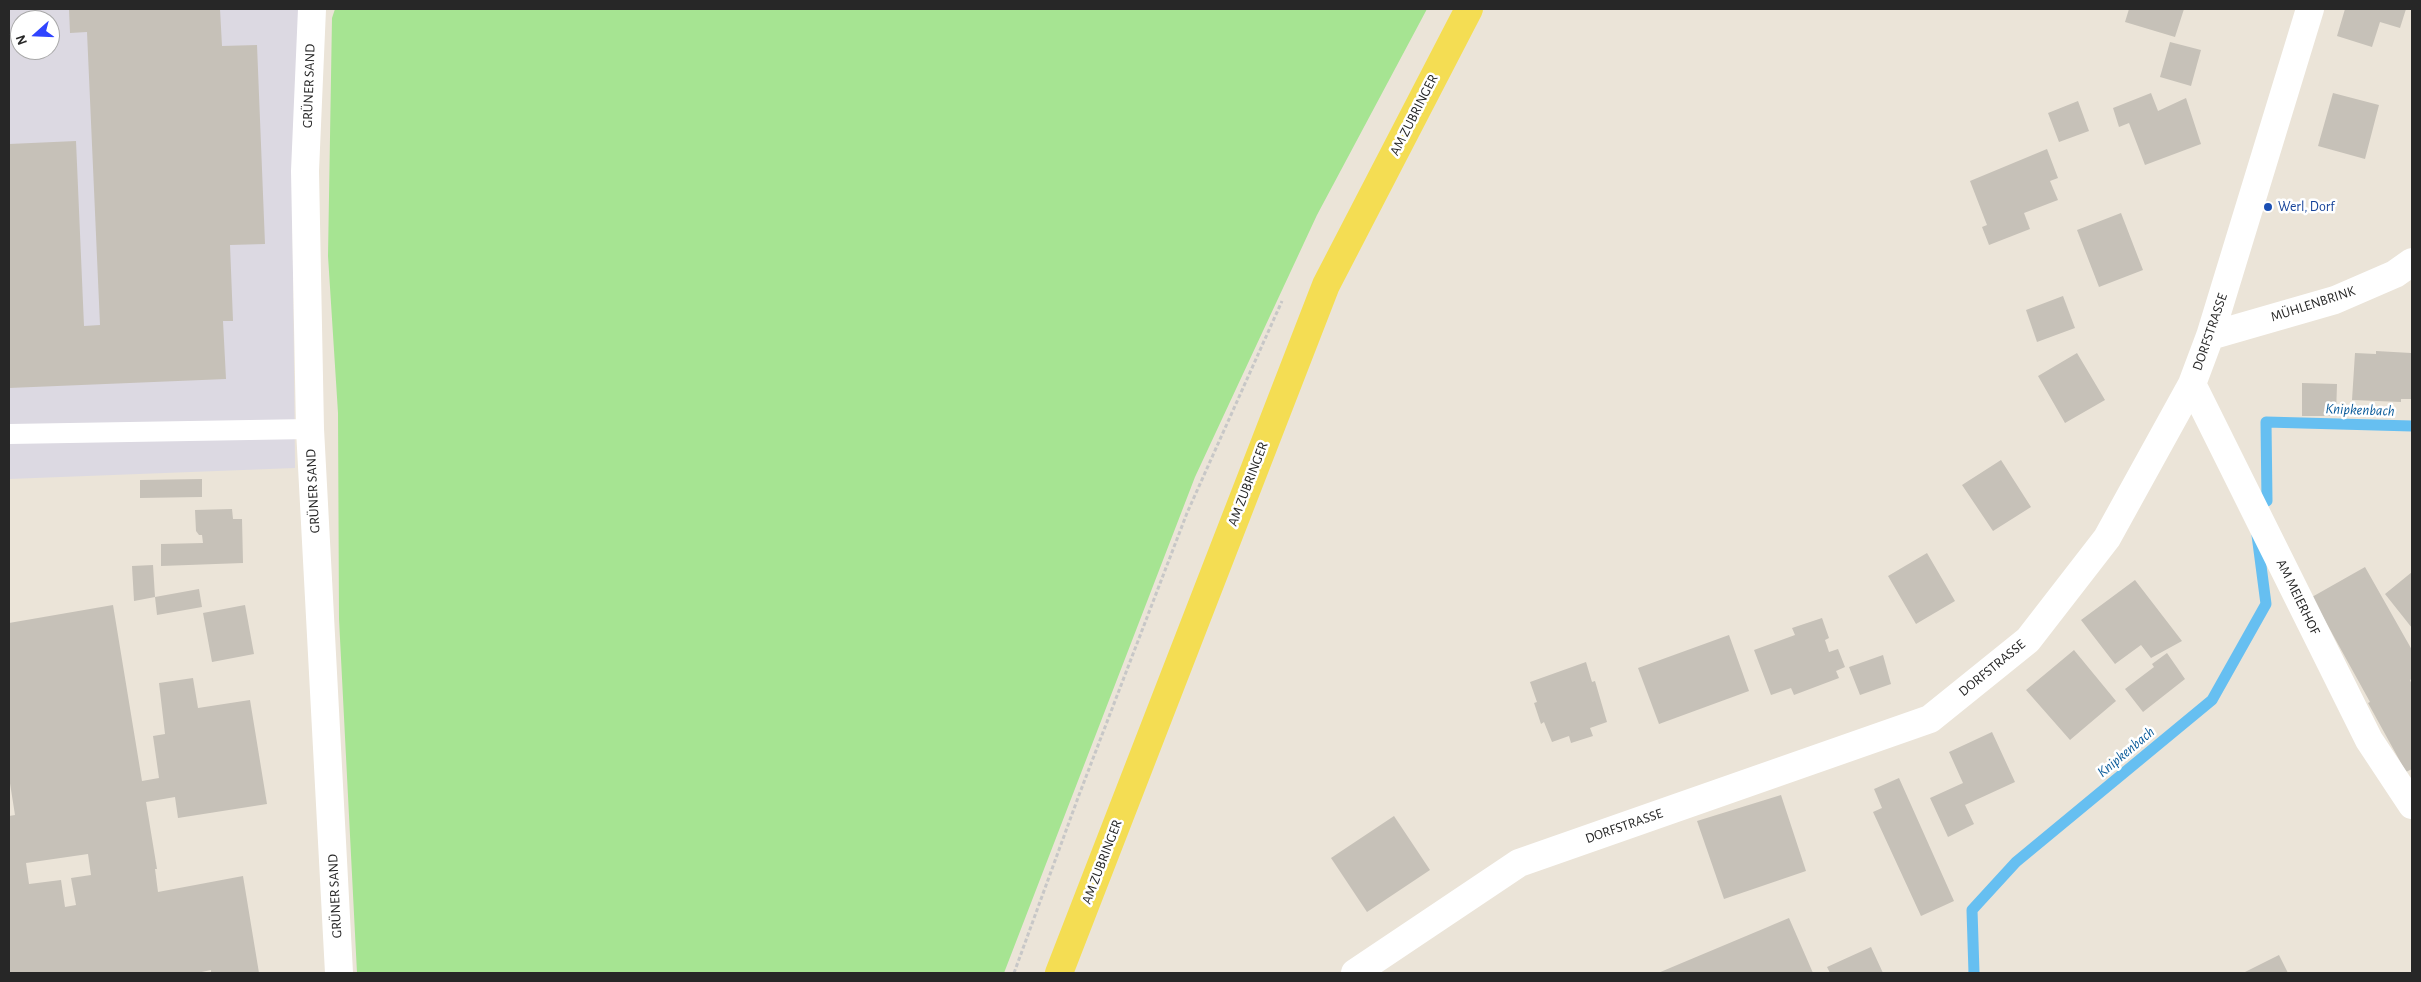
<!DOCTYPE html>
<meta charset="utf-8">
<style>
body{margin:0}
#map{position:relative;width:2421px;height:982px;overflow:hidden;background:#ebe4d8;font-family:"Alegreya Sans",sans-serif}
canvas{display:block}
.frame{position:absolute;inset:0;border:10px solid #272727;pointer-events:none}
.north{position:absolute;left:10px;top:10px;width:50px;height:50px;box-sizing:border-box;background:#fff;border:1px solid #a9a9a9;border-radius:50%;rotate:250deg;font-size:14px;font-weight:700;line-height:20px;text-align:center;color:#272727}
.north::after{content:'';display:block;margin:auto;width:18px;height:22px;background:#3044ff;clip-path:polygon(50% 0,100% 100%,50% 72%,0 100%)}
</style>
<div id="map">
<canvas width="2421" height="982"></canvas>
<div class="frame"></div>
<div class="north">N</div>
</div>
<script>
const c = document.querySelector('canvas').getContext('2d');
c.lineJoin = 'round';
function paint(path, color) { c.fillStyle = color; c.fill(path, 'evenodd'); }
const shape = rows => new Path2D(rows.map(r => 'M' + r).join(''));
function strokePath(path, color, width, dash) { c.strokeStyle = color; c.lineWidth = width; c.lineCap = dash ? 'butt' : 'round'; c.setLineDash(dash || []); c.stroke(path); }
function drawText(font, color, halo, rows, align = 'center') {
  c.font = font + ' "Alegreya Sans",sans-serif'; c.lineWidth = 5; c.setLineDash([]); c.textBaseline = 'middle'; c.strokeStyle = halo; c.fillStyle = color; for (const [text, x, y, turn = 0] of rows) {
    c.save(); c.translate(x, y); c.rotate((+turn || 0) * Math.PI / 180); c.textAlign = isNaN(turn) ? turn : align; if (halo) c.strokeText(text, 0, 0); c.fillText(text, 0, 0); c.restore();
  }
}
const industrial = shape([
 [9,9,300,9,292,168,295,468,9,479],
 [20,20,50,20,50,50,20,50]
]);
const green = shape([
 [335,9,1427,9,1317,215,1195,477,1004,973,357,973,339,619,338,413,328,256,332,18]
]);
const stream = shape([
 [2267,501,2266,422,2412,426],
 [1974,973,1972,910,2016,862,2212,700,2266,604,2257,535]
]);
const building = shape([
 [69,9,220,9,222,46,257,45,265,244,230,245,233,321,223,321,226,379,9,388,9,144,76,141,84,326,100,325,87,32,70,33],
 [2129,9,2184,9,2175,37,2125,22],
 [2345,9,2406,9,2400,28,2380,22,2372,47,2337,36],
 [2170,42,2201,50,2191,86,2160,77],
 [2151,93,2158,111,2186,98,2201,144,2145,165,2129,123,2119,127,2113,108],
 [2333,93,2379,105,2365,159,2318,146],
 [2078,101,2089,131,2059,142,2048,113],
 [2047,149,2058,178,2050,181,2058,200,2024,213,2030,229,1989,245,1982,227,1987,225,1970,181],
 [2121,213,2143,270,2099,287,2077,230],
 [2063,296,2075,328,2037,342,2026,310],
 [2376,351,2411,353,2412,399,2401,399,2401,402,2352,400,2355,353,2376,354],
 [2077,353,2105,400,2065,423,2038,376],
 [2302,383,2337,384,2336,416,2302,416],
 [2001,460,2031,507,1993,531,1962,485],
 [202,479,202,497,140,498,140,480],
 [232,509,233,519,242,519,243,563,161,566,161,544,203,543,202,535,199,535,196,531,195,510],
 [1927,553,1955,601,1916,624,1888,576],
 [153,565,155,597,134,601,132,566],
 [2365,567,2412,650,2412,679,2410,680,2412,685,2412,769,2406,772,2368,703,2370,702,2312,597],
 [2412,572,2412,628,2385,594],
 [2135,580,2182,641,2151,658,2141,645,2115,664,2081,620],
 [199,589,202,607,157,615,155,597],
 [113,605,142,781,159,778,153,736,165,734,159,683,193,678,198,708,250,700,267,804,178,818,175,797,146,802,157,869,155,869,158,892,243,876,259,973,211,973,211,970,197,973,9,973,9,816,15,815,9,777,9,623],
 [88,854,91,875,71,878,76,905,65,907,61,880,29,884,26,863],
 [245,605,254,654,212,662,203,613],
 [1822,618,1829,638,1825,640,1829,652,1838,649,1845,667,1836,671,1839,678,1794,695,1791,688,1771,695,1754,650,1795,635,1792,628],
 [1729,635,1749,691,1659,724,1638,668],
 [2074,650,2116,701,2070,740,2026,690],
 [2167,653,2185,679,2143,712,2125,689,2154,667,2152,664],
 [1883,655,1891,684,1860,695,1849,667],
 [1586,662,1592,682,1595,681,1607,722,1590,728,1593,736,1571,743,1569,736,1552,742,1544,722,1541,724,1534,703,1537,702,1530,682],
 [1992,732,2015,782,1965,805,1974,824,1948,837,1930,798,1963,783,1949,752],
 [1899,778,1954,901,1921,916,1873,812,1882,808,1874,789],
 [1781,795,1806,871,1724,899,1697,821],
 [1394,816,1430,870,1367,912,1331,858],
 [1789,918,1813,973,1658,973],
 [1871,947,1883,973,1830,973,1827,967],
 [2279,955,2288,973,2243,973]
]);
const path = shape([
 [1014,973,1079,795,1187,513,1282,301]
]);
const service = shape([
 [9,434,310,429]
]);
const minor = shape([
 [312,9,305,171,310,429,339,973],
 [2210,336,2335,300,2395,274,2412,262],
 [2192,384,2369,740,2412,805],
 [1355,973,1519,863,1930,719,2028,640,2107,538,2192,384,2210,336,2310,9]
]);
const primary = shape([
 [1059,973,1326,285,1469,9]
]);
const markers = [
 [2268,207,5,"#1a4fb4"]
];
const streetNames = [
 ["GRÜNER SAND",309,86,-88],
 ["AM ZUBRINGER",1414,115,-63],
 ["MÜHLENBRINK",2313,304,-18],
 ["DORFSTRASSE",2210,332,-71],
 ["AM ZUBRINGER",1248,484,-69],
 ["GRÜNER SAND",313,491,-93],
 ["AM MEIERHOF",2298,597,64],
 ["DORFSTRASSE",1992,668,-39],
 ["DORFSTRASSE",1624,826,-19],
 ["AM ZUBRINGER",1102,862,-69],
 ["GRÜNER SAND",335,896,-93]
];
const transitNames = [
 ["Werl, Dorf",2278,207]
];
const waterNames = [
 ["Knipkenbach",2360,410,2],
 ["Knipkenbach",2126,752,-40]
];
paint(industrial, '#dcd9e2');
paint(green, '#a6e492');
strokePath(stream, '#66bff1', 11);
paint(building, '#c6c1b8');
strokePath(path, '#c7c7c7', 3, [4, 2.5]);
strokePath(service, '#fff', 20);
strokePath(minor, '#fff', 28);
strokePath(primary, '#f4dd53', 28);
for (const [x, y, r, color] of markers) { const dot = new Path2D(); dot.arc(x, y, r, 0, 2 * Math.PI); c.fillStyle = color; c.fill(dot); strokePath(dot, '#fff', 2); }
drawText('14px', '#272727', '#fff', streetNames);
drawText('14px', '#164399', '#fff', transitNames, 'left');
drawText('italic 15px', '#095a99', '#fff', waterNames);
</script>
